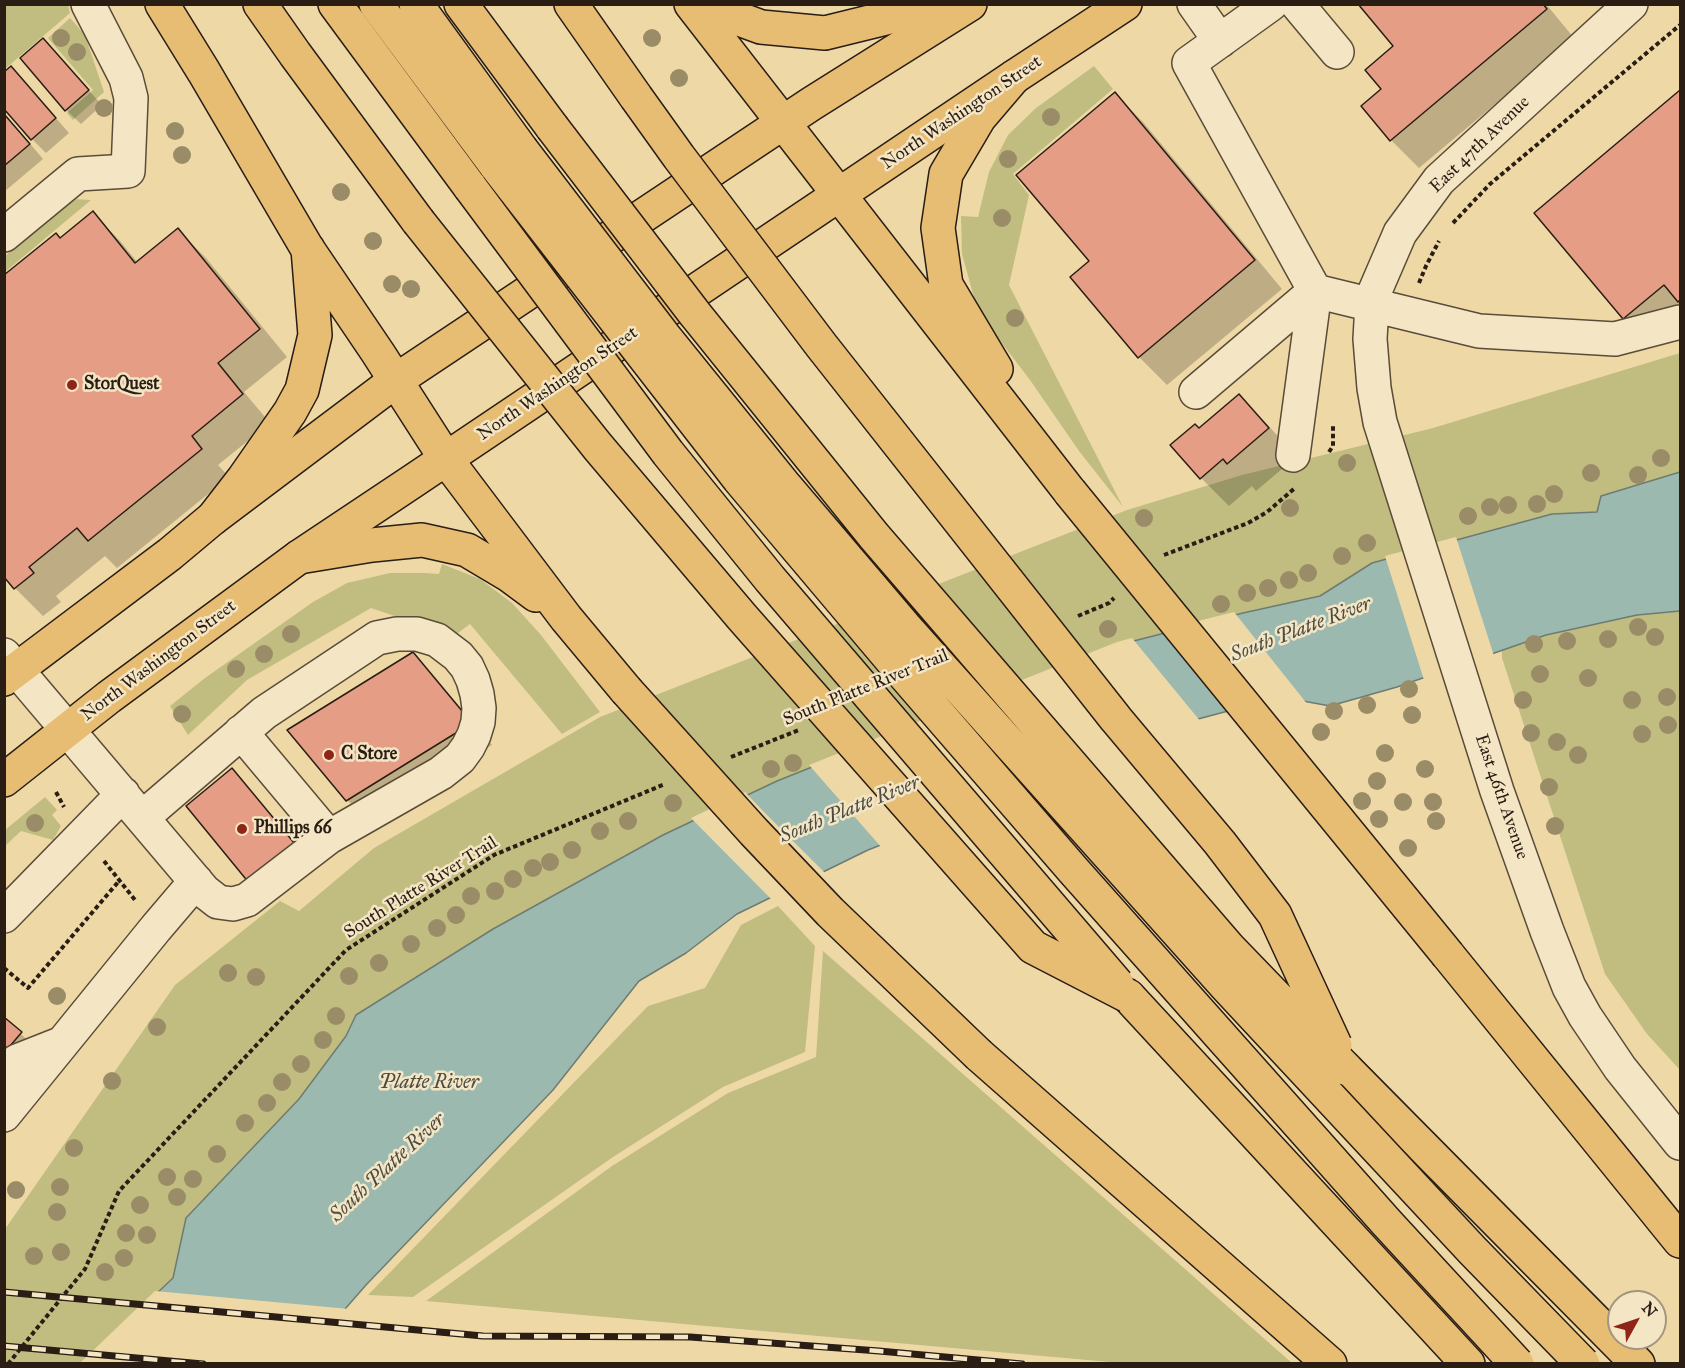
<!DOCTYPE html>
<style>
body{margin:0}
#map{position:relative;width:1685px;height:1368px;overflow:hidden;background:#eed9a6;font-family:"IM FELL Great Primer",serif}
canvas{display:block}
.frame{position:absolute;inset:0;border:6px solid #291d14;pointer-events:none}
.north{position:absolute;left:1607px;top:1290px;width:60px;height:60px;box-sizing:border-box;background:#f4e6c5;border:2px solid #a3967e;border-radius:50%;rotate:50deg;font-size:16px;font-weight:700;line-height:24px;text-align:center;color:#291d14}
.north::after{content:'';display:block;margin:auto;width:21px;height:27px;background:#8f2418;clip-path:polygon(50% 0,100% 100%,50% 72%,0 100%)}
</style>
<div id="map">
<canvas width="1685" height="1368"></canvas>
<div class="frame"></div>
<div class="north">N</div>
</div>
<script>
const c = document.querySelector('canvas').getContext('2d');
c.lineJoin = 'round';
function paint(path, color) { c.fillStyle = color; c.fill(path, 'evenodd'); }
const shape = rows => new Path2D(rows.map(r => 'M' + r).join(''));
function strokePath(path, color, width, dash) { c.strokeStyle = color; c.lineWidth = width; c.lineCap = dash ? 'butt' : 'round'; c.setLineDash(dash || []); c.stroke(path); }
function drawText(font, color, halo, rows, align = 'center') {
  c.font = font + ' "IM FELL Great Primer",serif'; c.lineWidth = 5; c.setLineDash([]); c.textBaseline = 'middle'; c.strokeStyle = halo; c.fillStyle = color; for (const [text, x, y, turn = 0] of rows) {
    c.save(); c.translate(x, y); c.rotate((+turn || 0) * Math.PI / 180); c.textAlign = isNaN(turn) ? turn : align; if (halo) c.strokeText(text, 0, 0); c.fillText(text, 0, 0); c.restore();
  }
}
const green = shape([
 [5,4,68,5,70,13,5,69],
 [70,18,85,35,104,92,73,120,67,113,93,90,48,38],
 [1094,66,1113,89,1013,174,1029,195,1009,285,1123,507,1079,451,1030,380,991,329,975,301,962,254,961,216,978,217,989,172,1008,135,1036,108],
 [73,199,91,200,5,272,5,256],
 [1680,353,1680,472,1601,496,1598,512,1552,514,1372,563,1320,596,1243,613,777,781,663,835,493,929,356,1015,346,1036,299,1099,186,1218,173,1278,82,1363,5,1364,5,1229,175,985,280,901,299,911,374,848,600,717,1127,510,1242,475,1433,428],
 [442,564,480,579,512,603,541,635,600,712,562,734,470,624,454,636,371,608,247,680,188,735,170,706,205,678,313,602,347,583,390,573,425,573,439,574],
 [1680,611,1680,1070,1647,1034,1605,974,1502,658,1502,650,1546,635,1637,615],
 [45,797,57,810,52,815,61,826,53,840,21,831,5,846,5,830],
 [778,906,815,946,805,1052,723,1087,613,1157,413,1297,368,1295,648,1006,705,988,741,925],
 [823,951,1292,1363,1121,1363,426,1301,612,1166,728,1093,816,1057]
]);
const water = shape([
 [1680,472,1680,611,1637,615,1546,635,1397,687,1330,706,1281,697,1198,719,868,850,737,914,686,953,639,981,553,1090,366,1285,298,1363,82,1364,173,1278,186,1218,299,1099,346,1036,356,1015,493,929,663,835,777,781,1118,645,1243,613,1320,596,1372,563,1552,514,1597,512,1601,496,1680,472]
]);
const pier = shape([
 [1456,537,1494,656,1424,680,1385,556],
 [1234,612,1308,705,1281,701,1231,714,1162,630],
 [1132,638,1201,722,882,848,809,765,1117,642],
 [745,792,764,812,826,874,772,900,691,818],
 [155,1291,349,1309,302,1364,79,1364]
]);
const shadow = shape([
 [1360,4,1546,4,1574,38,1419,168,1391,140,1383,89,1396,46],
 [43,40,102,105,81,124,66,110],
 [25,83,69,133,46,153,32,139],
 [1680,92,1680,322,1652,346,1624,318,1536,213],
 [1115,94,1143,122,1282,289,1167,385,1139,357,1072,277,1091,261],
 [4,113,43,159,4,192],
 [93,213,120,241,138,263,178,230,206,258,287,357,244,392,270,423,218,465,229,477,117,568,105,556,56,596,61,602,43,616,15,588,4,575,60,240],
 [1239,396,1267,424,1296,457,1256,491,1252,486,1229,506,1201,478,1199,430],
 [413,654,434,676,492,745,369,821,347,800],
 [4,1019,43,1054,4,1114]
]);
const building = shape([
 [1358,4,1543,4,1547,9,1390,141,1361,106,1381,89,1365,70,1393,46,1358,4],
 [43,38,89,90,65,111,20,58,43,38],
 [11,66,56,118,31,140,4,109,4,72,11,66],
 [1680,90,1680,300,1678,302,1664,285,1623,319,1534,213,1680,90],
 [1115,92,1255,260,1138,358,1070,277,1089,261,1016,175,1115,92],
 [4,114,30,144,4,166,4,114],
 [93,211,135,263,178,228,260,329,218,363,243,394,192,436,202,449,88,541,77,528,29,567,34,573,14,589,4,577,4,275,56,233,60,238,93,211],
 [1239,394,1269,428,1227,464,1223,459,1200,479,1170,445,1195,424,1199,428,1239,394],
 [413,652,472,723,346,801,287,730,413,652],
 [232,768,300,850,254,889,186,806,232,768],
 [4,1017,22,1032,4,1053,4,1017]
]);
const path = shape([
 [1453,223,1490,184,1680,25],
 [1419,283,1426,266,1439,241],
 [1329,452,1333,446,1333,425],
 [1164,555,1248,523,1267,512,1295,488],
 [1078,616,1109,603,1114,598],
 [731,757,799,730],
 [56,792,64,807],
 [104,861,135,900],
 [4,968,28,988,119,881],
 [8,1364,85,1269,119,1191,346,950,494,855,665,784]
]);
const minor = shape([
 [1194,4,1220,41],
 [1271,4,1189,63,1315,291,1293,455],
 [1297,4,1337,52],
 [1631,4,1439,180,1400,233,1375,291,1372,304,1370,339,1374,388,1380,422,1497,791,1547,931,1569,987,1585,1016,1620,1068,1680,1143],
 [4,235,78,174,128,171,131,98,126,78,88,4],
 [1315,291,1479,331,1615,339,1680,322],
 [1196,392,1315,291],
 [4,655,204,891,218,902,233,904,247,900,329,837,441,773,460,758,468,747,474,735,478,722,479,708,477,694,473,680,467,667,458,656,437,640,417,634,397,634,377,638,264,713,143,817],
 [241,732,329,837],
 [4,916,123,794],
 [4,1078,17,1061,60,1044],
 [4,1115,156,928,196,881]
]);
const major = shape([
 [4,679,170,554,213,518,395,381,811,104,970,4],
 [4,780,109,697,299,557,413,481,1014,77,1125,4]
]);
const highway = shape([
 [162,4,204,72,307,248,378,353,446,459,566,618,626,690],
 [260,4,295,54,418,221],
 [335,4,470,187],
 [376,4,497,167],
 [416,4,521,149],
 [461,4,552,127],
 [571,4,636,97],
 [691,4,1070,492],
 [706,4,715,10,761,27,825,33,943,4],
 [996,369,946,285,938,228,946,174,979,118,1014,77],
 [213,518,244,478,290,412,302,390,315,335,308,249],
 [299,557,372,545,422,540,467,550,509,575,536,595],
 [1448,955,1680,1241],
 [1128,996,1468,1364],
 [979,1055,1330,1364],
 [1345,1068,1638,1364]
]);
const rail = shape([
 [4,1292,483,1336,690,1337,879,1351,1022,1364],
 [4,1346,203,1364]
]);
const highwayBridge = shape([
 [636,97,679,157,821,345,1116,719,1220,843,1275,915,1335,1045],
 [552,127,695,314,874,536,1229,948,1345,1068],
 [521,149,664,336,786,487,905,627,1226,986,1473,1251,1583,1364],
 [497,167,739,479,895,664,1074,871,1387,1223,1517,1364],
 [470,187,668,453,770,579,1117,984],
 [418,221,598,447,742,617,1033,947,1128,996],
 [1070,492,1448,955],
 [626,690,754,832,830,912,979,1055]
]);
const trees = [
 [61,38],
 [652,38],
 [77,52],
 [679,78],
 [104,108],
 [1051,117],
 [175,131],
 [182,155],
 [1008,159],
 [341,192],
 [1002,218],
 [373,241],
 [392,284],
 [411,289],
 [1015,318],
 [1661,458],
 [1347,463],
 [1591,473],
 [1638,475],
 [1554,494],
 [1537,504],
 [1508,505],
 [1490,507],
 [1290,508],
 [1468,516],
 [1144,518],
 [1367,543],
 [1342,556],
 [1308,573],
 [1289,580],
 [1268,588],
 [1247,593],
 [1221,604],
 [1638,627],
 [1108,629],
 [291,634],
 [1655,637],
 [1608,639],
 [1567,641],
 [1534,644],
 [264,654],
 [236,669],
 [1540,674],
 [1588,678],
 [1409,689],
 [1667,697],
 [1523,700],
 [1632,700],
 [1367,705],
 [1334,711],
 [182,714],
 [1412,715],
 [1668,725],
 [1321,732],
 [1531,733],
 [1642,734],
 [1557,742],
 [1385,753],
 [1578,755],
 [793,763],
 [771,769],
 [1425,769],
 [1377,781],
 [1549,787],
 [1362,801],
 [1403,802],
 [1433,802],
 [673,803],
 [1379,819],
 [628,821],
 [1436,821],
 [35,823],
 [1555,826],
 [600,831],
 [1408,848],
 [572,850],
 [550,862],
 [533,868],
 [513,879],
 [495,891],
 [471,896],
 [456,915],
 [437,928],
 [411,944],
 [379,963],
 [228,973],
 [349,976],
 [256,977],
 [57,996],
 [336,1016],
 [157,1027],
 [323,1040],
 [301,1064],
 [112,1081],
 [282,1082],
 [267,1103],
 [245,1123],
 [74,1148],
 [217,1154],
 [167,1177],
 [193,1179],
 [60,1187],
 [16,1190],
 [177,1197],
 [140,1205],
 [57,1212],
 [126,1233],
 [147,1235],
 [61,1252],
 [34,1256],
 [124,1258],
 [105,1272]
];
const markers = [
 [72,385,6,"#8f2418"],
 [329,755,6,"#8f2418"],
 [242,829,6,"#8f2418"]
];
const streetNames = [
 ["North Washington Street",962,113,-34],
 ["East 47th Avenue",1480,145,-44],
 ["North Washington Street",558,384,-34],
 ["North Washington Street",159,661,-37],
 ["South Platte River Trail",866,688,-22],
 ["East 46th Avenue",1501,797,71],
 ["South Platte River Trail",421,888,-32]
];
const poiNames = [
 ["StorQuest",84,385],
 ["C Store",341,755],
 ["Phillips 66",254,829]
];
const waterNames = [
 ["South Platte River",1301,630,-21],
 ["South Platte River",850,810,-22],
 ["Platte River",429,1083],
 ["South Platte River",388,1168,-43]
];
paint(green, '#c1bd81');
paint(water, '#9cb9b0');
strokePath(water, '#6e7b72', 1.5);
paint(pier, '#eed9a6');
paint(shadow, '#0003');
paint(building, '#e59e85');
strokePath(building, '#291d14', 1.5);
strokePath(minor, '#5a4c38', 36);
strokePath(major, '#291d14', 36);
strokePath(highway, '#291d14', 36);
strokePath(path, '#291d14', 4, [4.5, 3]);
strokePath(minor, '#f4e6c5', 33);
strokePath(major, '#e7bc73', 33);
strokePath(highway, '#e7bc73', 33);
strokePath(rail, '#291d14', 7);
strokePath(rail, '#f4e6c5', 4.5, [14]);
strokePath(highwayBridge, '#291d14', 36, []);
strokePath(highwayBridge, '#e7bc73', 33);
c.fillStyle = '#9b8c68';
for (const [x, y] of trees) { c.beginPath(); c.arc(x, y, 9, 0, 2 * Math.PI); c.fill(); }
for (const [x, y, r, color] of markers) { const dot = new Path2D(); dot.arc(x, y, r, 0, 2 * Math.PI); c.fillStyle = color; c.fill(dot); strokePath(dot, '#f4e6c5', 2); }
drawText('18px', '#291d14', '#f4e6c5', streetNames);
drawText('bold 18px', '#291d14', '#f4e6c5', poiNames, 'left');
drawText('italic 20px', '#4c4c43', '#f4e6c5', waterNames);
</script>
